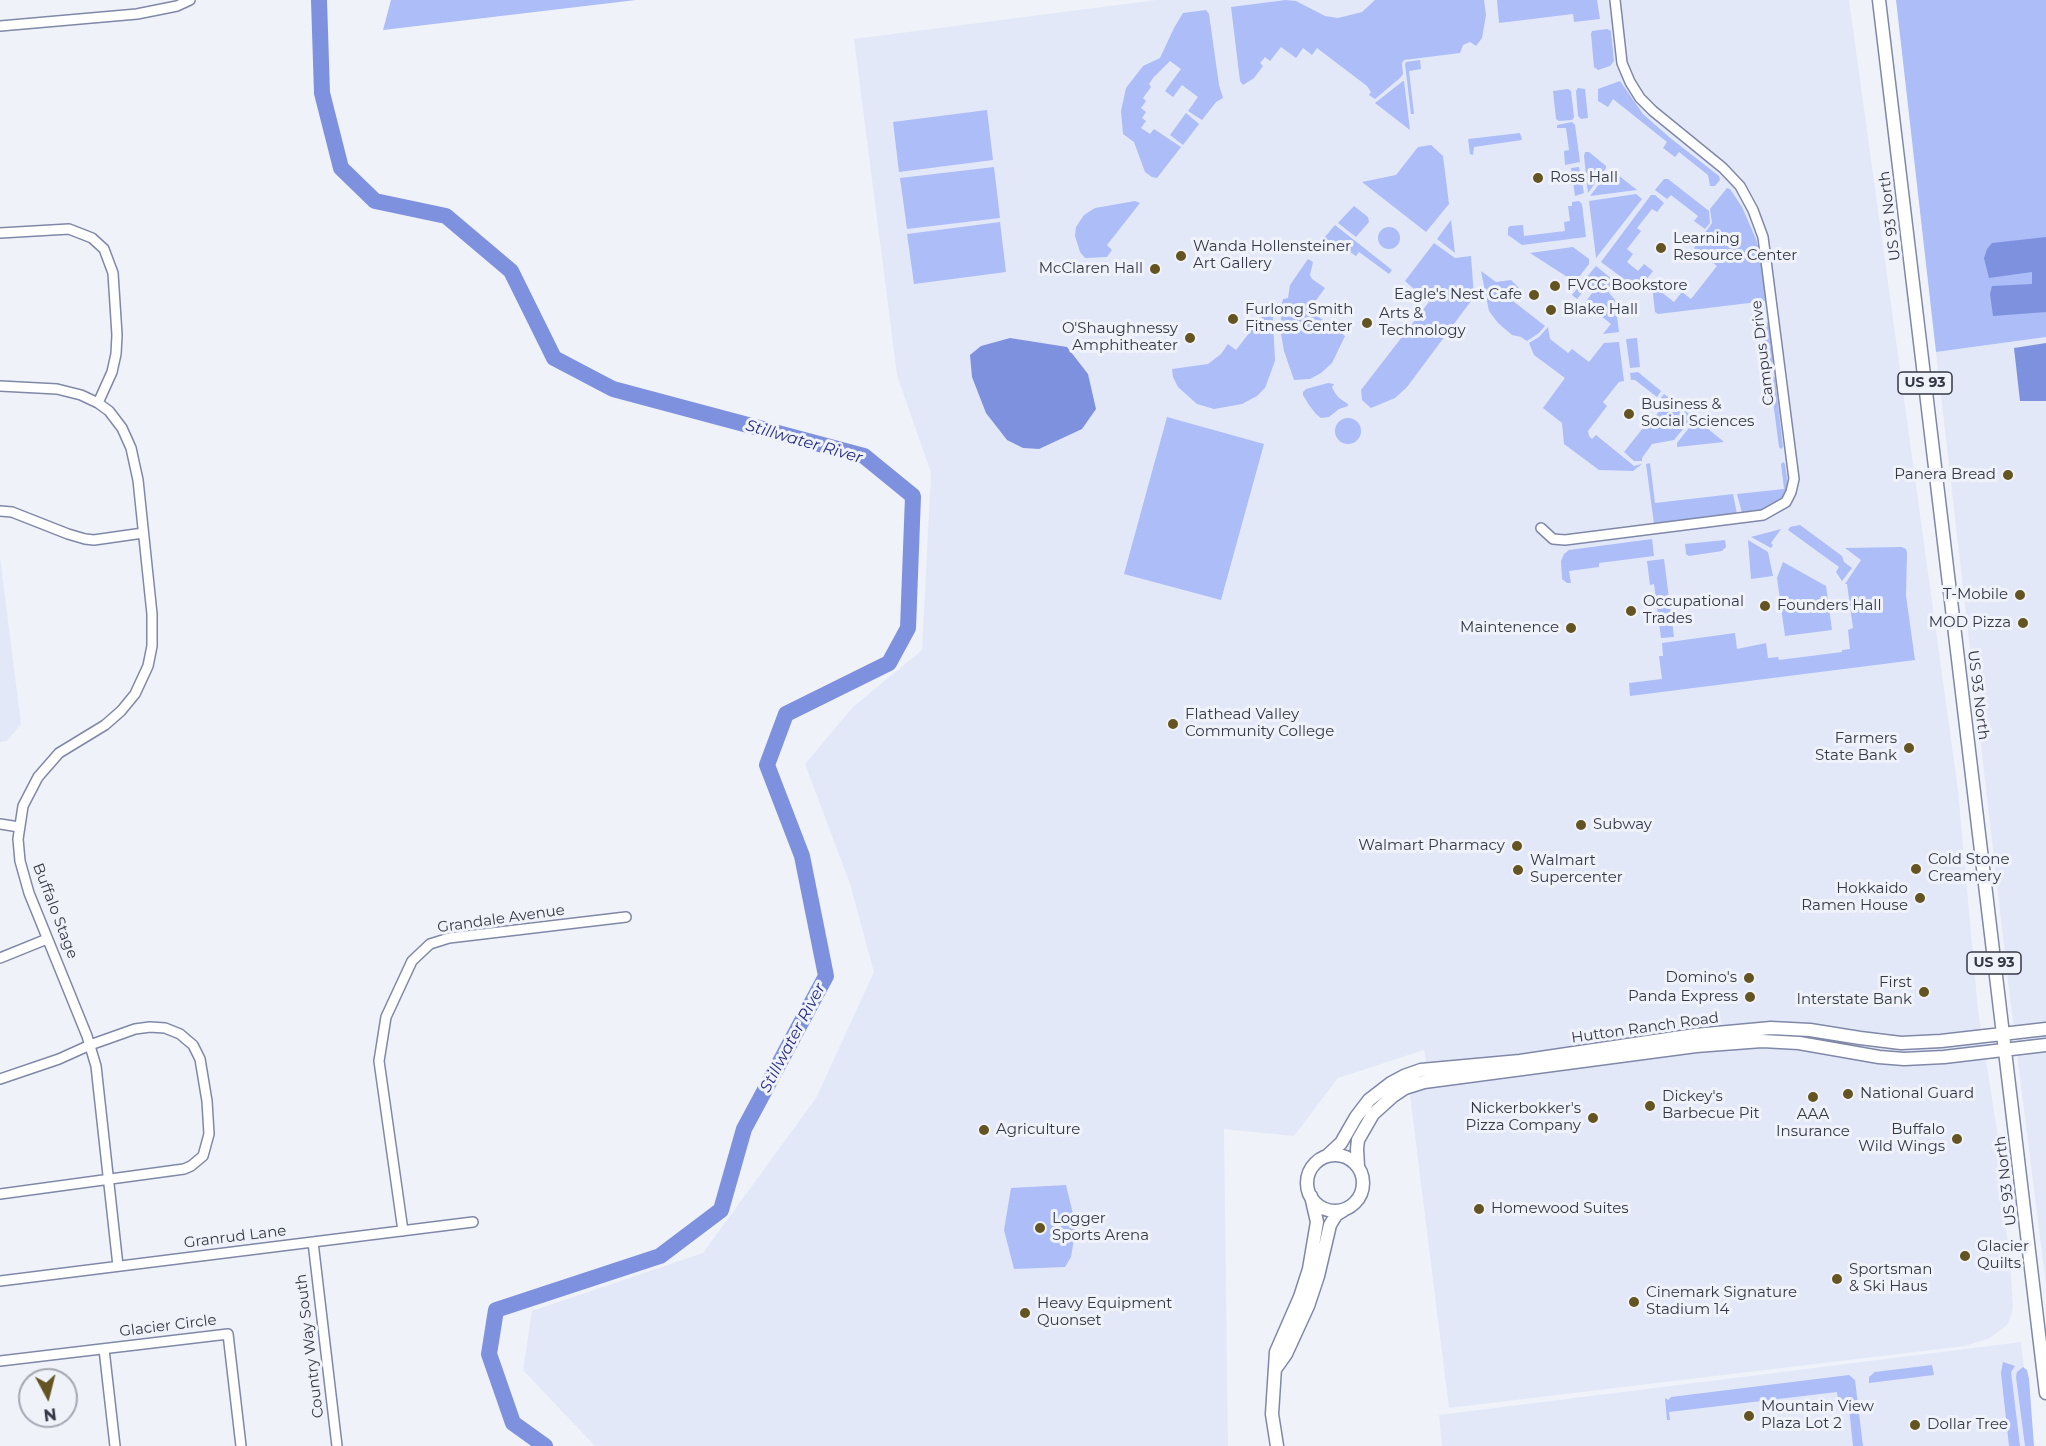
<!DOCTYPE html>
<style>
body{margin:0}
#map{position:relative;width:2046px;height:1446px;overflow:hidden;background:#f0f2f9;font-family:Montserrat,sans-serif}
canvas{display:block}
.north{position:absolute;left:18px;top:1368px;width:60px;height:60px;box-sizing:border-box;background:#f0f2f9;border:2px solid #a5a8b1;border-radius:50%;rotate:173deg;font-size:16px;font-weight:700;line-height:24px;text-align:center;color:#353946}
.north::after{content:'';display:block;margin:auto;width:21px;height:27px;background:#645421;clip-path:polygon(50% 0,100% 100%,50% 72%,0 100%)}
</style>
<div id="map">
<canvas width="2046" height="1446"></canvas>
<div class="north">N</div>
</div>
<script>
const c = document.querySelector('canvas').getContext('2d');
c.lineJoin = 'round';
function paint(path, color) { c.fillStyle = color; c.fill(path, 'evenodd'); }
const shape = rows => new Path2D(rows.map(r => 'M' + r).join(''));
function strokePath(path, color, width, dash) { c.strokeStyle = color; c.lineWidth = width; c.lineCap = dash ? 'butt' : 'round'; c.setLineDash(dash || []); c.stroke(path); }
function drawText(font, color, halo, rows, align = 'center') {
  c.font = font + ' Montserrat,sans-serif'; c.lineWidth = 6; c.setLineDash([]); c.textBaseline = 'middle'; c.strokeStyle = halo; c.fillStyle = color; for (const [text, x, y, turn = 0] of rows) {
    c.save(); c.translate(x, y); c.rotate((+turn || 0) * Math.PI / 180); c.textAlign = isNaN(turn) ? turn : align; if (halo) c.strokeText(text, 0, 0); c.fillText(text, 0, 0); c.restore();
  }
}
const built = shape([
 [1156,0,1849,0,1958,790,1978,1010,2007,1193,2006,1227,2010,1261,2013,1308,2008,1324,1990,1338,1965,1346,1449,1408,1407,1071,1424,1063,1426,1059,1424,1050,1338,1078,1294,1136,1224,1129,1228,1446,595,1446,523,1370,532,1311,703,1253,816,1098,874,972,850,884,805,764,853,707,922,650,931,473,897,375,854,39],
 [2046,337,2046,1286,2008,981,1936,352],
 [0,557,21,724,7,741,0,742],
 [2021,1342,2033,1446,1442,1446,1439,1415]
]);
const green = shape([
 [391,0,636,0,383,30],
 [1286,0,1296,1,1325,16,1338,18,1362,12,1375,0,1484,0,1486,15,1482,38,1476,46,1470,42,1463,45,1460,53,1404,60,1402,63,1403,74,1400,78,1375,99,1369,95,1371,92,1367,86,1317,48,1312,55,1303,48,1296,58,1281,47,1270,61,1265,57,1260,63,1263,66,1254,78,1243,85,1240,81,1231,7],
 [1497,0,1597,0,1600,19,1574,22,1573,14,1499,23],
 [1896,0,2046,0,2046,337,1936,352],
 [1206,10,1209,14,1219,85,1223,98,1216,102,1202,120,1188,111,1198,97,1182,85,1173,97,1165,91,1181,69,1170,61,1153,78,1149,84,1151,87,1143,98,1146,101,1141,108,1146,112,1142,118,1146,121,1141,128,1150,134,1154,129,1181,147,1157,178,1152,177,1145,172,1134,142,1123,134,1121,111,1126,88,1143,66,1160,58,1174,28,1183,13],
 [1607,29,1611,31,1614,61,1610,66,1598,70,1594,67,1591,34,1592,31],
 [1420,60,1421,69,1409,71,1414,114,1411,114,1405,64,1406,62],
 [1403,81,1404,81,1410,130,1375,103],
 [1620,81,1643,114,1669,137,1719,176,1720,180,1715,186,1710,186,1708,175,1679,152,1675,157,1663,148,1667,142,1613,99,1608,107,1598,101,1598,89],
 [1578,88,1585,89,1588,118,1581,119,1578,116,1576,91],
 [1568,89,1571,91,1574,117,1572,120,1559,121,1556,119,1553,91],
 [987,110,993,160,899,172,893,122],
 [1186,113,1199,124,1183,145,1170,135],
 [1572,122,1575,125,1580,162,1565,165,1564,151,1569,150,1566,128,1557,128,1557,125],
 [1520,133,1522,140,1474,147,1473,155,1470,154,1468,139],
 [1431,145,1443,156,1449,204,1426,232,1362,182,1396,175,1418,147],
 [1585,152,1589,152,1606,166,1606,168,1588,193,1584,156],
 [994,167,1000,218,907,229,900,178],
 [1579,167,1584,193,1575,196,1571,168],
 [1609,171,1613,171,1637,190,1590,196],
 [1664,179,1668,179,1709,211,1710,223,1705,229,1694,221,1698,216,1671,195,1667,199,1655,190],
 [1727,188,1730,189,1742,207,1756,239,1760,254,1766,301,1658,314,1655,312,1652,286,1656,288,1674,302,1682,292,1691,299,1717,266,1694,248,1712,223,1710,209],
 [1636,194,1642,199,1596,258,1589,201],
 [1651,195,1655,195,1664,203,1657,212,1652,209,1637,228,1641,231,1627,249,1633,254,1627,262,1638,271,1644,264,1653,271,1646,280,1628,282,1601,262],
 [1135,201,1140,203,1107,245,1112,250,1107,257,1085,258,1080,252,1075,236,1076,227,1084,215,1095,208],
 [1579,201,1582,204,1586,237,1522,245,1508,235,1508,228,1510,226,1523,225,1524,236,1565,231,1564,222,1570,221,1568,206,1572,206,1572,202],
 [1354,206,1368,217,1369,222,1356,237,1338,223],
 [1451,220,1455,253,1437,239],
 [1000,222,1006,272,914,284,907,234],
 [1335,225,1392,270,1389,274,1359,252,1356,256,1332,240,1324,249,1321,248,1318,245],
 '1378 238a11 11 0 1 1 22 0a11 11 0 1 1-22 0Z',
 [1434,243,1455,258,1471,256,1474,297,1407,387,1395,398,1371,408,1362,400,1361,390,1429,302,1405,281],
 [1573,247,1589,259,1589,264,1575,282,1530,253],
 [1308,259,1313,262,1310,275,1312,279,1325,288,1309,310,1345,336,1332,363,1321,373,1310,379,1294,380,1284,351,1281,334,1281,307,1283,299,1288,298,1290,285],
 [1596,266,1613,280,1614,286,1585,289,1577,299,1572,295],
 [1481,271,1496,282,1511,280,1521,290,1513,301,1545,326,1539,333,1527,341,1521,337,1512,335,1498,323,1489,311],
 [1607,290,1615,300,1619,332,1603,334,1611,324,1585,303,1592,293],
 [1272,300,1275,361,1265,388,1257,396,1242,404,1214,409,1197,404,1178,387,1173,377,1172,369,1208,364,1221,354,1228,344,1236,350,1264,314],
 [1767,322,1769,324,1773,361,1772,364,1769,365,1762,325],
 [1548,327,1550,339,1568,353,1572,349,1589,362,1604,343,1619,342,1624,381,1619,382,1603,402,1607,406,1588,431,1589,436,1592,439,1596,435,1634,466,1642,464,1633,471,1599,470,1564,444,1562,423,1543,408,1565,378,1534,355,1529,343,1539,337],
 [1637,338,1640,367,1630,368,1626,339],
 [1638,372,1661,391,1657,397,1635,380,1631,380,1630,373],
 [1773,376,1775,378,1783,447,1781,449,1779,447,1770,378],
 [1328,383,1334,384,1332,387,1335,393,1339,398,1348,404,1348,406,1339,409,1329,417,1321,418,1316,414,1309,405,1303,395,1303,392,1306,389],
 [1664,394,1693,417,1674,440,1652,444,1642,458,1642,461,1634,461,1624,452,1647,423,1649,424,1665,404,1660,399],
 [1167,417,1264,444,1221,600,1124,574],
 '1335 431a13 13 0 1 1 26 0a13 13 0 1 1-26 0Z',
 [1696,419,1724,442,1677,447,1677,443],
 [1783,462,1785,464,1788,485,1782,500,1764,510,1742,513,1737,494,1784,489,1781,464],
 [1650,463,1655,503,1733,494,1737,514,1654,524,1646,464],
 [1800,525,1842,556,1844,562,1852,568,1842,581,1836,572,1839,567,1788,530,1790,527],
 [1781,529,1771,543,1773,545,1771,548,1751,537],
 [1652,539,1654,556,1599,563,1599,567,1569,571,1571,583,1567,583,1562,579,1561,561,1564,554,1569,550],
 [1725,540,1726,547,1722,551,1689,556,1686,554,1685,544],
 [1748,540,1768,552,1773,576,1751,579],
 [1902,547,1906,549,1907,553,1906,596,1915,660,1630,696,1629,683,1662,679,1659,656,1663,656,1662,643,1735,633,1737,649,1766,643,1768,658,1778,657,1779,660,1842,652,1842,650,1850,649,1848,630,1853,628,1847,584,1845,584,1861,560,1845,548],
 [1664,559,1674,637,1661,638,1654,584,1650,585,1647,561],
 [1783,562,1826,586,1832,630,1785,636,1777,578],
 [1066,1185,1076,1226,1071,1257,1065,1267,1014,1269,1004,1230,1011,1188],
 [2003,1362,2015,1366,2011,1372,2020,1446,2009,1446,2001,1373],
 [1932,1365,1934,1375,1869,1383,1869,1377,1875,1372],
 [2023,1367,2027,1370,2029,1379,2034,1446,2025,1446,2016,1377,2017,1372],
 [1849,1375,1855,1380,1863,1446,1853,1446,1848,1399,1838,1400,1837,1392,1669,1412,1670,1420,1667,1420,1665,1398,1668,1400,1671,1397]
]);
const water = shape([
 [2046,237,2046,312,1993,316,1990,294,1992,286,2032,284,2032,272,1989,278,1984,258,1987,249,1992,243],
 [1010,338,1067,347,1088,374,1096,409,1082,429,1039,449,1023,448,1007,440,986,413,972,377,970,355,981,346],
 [2046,343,2046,401,2020,401,2014,348]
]);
const river = shape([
 [319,0,322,93,341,168,375,201,446,216,511,271,554,358,613,389,864,456,913,496,908,628,889,663,786,714,767,765,802,856,826,976,744,1129,721,1210,660,1256,496,1310,489,1354,513,1423,545,1446]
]);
const minor = shape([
 [0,26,137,14,177,6,190,0],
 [0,233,69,229,92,238,104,249,113,273,117,335,116,354,112,372,98,403],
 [0,386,57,389,81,395,98,403,109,411,122,428,131,448,138,480,152,614,152,646,148,666,135,694,121,711,105,725,59,753,38,777,23,806,18,839,20,861,29,893,87,1036,96,1066,118,1266],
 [0,511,12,512,68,534,85,539,94,540,143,533],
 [1541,528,1553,539,1565,540,1763,515,1786,502,1791,492,1794,479,1763,237,1753,210,1740,186,1723,168,1653,111,1640,98,1630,82,1622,63,1615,0],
 [0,824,19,827],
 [0,958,47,939],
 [0,1079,59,1059,90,1045,135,1029,150,1027,165,1028,180,1034,187,1040,193,1045,200,1059,207,1101,209,1134,203,1156,191,1166,184,1169,0,1194],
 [403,1231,379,1061,386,1017,412,961,430,944,449,938,626,917],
 [313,1242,337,1446],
 [0,1281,473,1222],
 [104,1349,115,1446],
 [0,1361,228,1334,241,1446]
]);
const major = shape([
 [1879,0,2046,1393],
 '1307 1183a28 28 0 1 1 56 0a28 28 0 1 1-56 0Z',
 [1327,1156,1341,1143,1356,1117,1369,1100,1391,1083,1404,1076,1421,1070,1520,1061,1695,1035,1771,1028,1810,1030,1860,1038,1901,1043,1941,1041,2046,1029],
 [1358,1166,1357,1149,1358,1140,1373,1114,1393,1096,1405,1088,1424,1082,1696,1046,1762,1041,1799,1043,1879,1057,1904,1059,1944,1057,2046,1045],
 [1276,1368,1286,1354,1308,1306,1318,1276,1330,1225,1336,1215,1344,1210],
 [1277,1446,1272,1414,1276,1352,1300,1297,1309,1269,1317,1222,1311,1196]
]);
const markers = [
 [1538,178,6,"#645421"],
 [1661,248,6,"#645421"],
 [1181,256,6,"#645421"],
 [1155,269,6,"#645421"],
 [1555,286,6,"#645421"],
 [1534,295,6,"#645421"],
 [1551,310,6,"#645421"],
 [1233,319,6,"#645421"],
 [1367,323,6,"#645421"],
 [1190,338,6,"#645421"],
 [1629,414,6,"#645421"],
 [2008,475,6,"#645421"],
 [2020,595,6,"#645421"],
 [1765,606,6,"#645421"],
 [1631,611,6,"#645421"],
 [2023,623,6,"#645421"],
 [1571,628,6,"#645421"],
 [1173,724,6,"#645421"],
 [1909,748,6,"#645421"],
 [1581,825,6,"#645421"],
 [1517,846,6,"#645421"],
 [1916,869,6,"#645421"],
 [1518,870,6,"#645421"],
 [1920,898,6,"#645421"],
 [1749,978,6,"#645421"],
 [1924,992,6,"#645421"],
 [1750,997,6,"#645421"],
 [1848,1094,6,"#645421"],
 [1813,1097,6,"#645421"],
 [1650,1106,6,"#645421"],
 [1593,1118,6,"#645421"],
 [984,1130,6,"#645421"],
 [1957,1139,6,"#645421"],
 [1479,1209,6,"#645421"],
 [1040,1228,6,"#645421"],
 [1965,1256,6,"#645421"],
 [1837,1279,6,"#645421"],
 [1634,1302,6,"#645421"],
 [1025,1313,6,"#645421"],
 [1749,1416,6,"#645421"],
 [1915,1425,6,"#645421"]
];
const shields = [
 [1925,383,54],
 [1994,963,54]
];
const shieldNames = [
 ["US 93",1925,383],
 ["US 93",1994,963]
];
const poiNames = [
 ["Ross Hall",1550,178],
 ["Learning",1673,239],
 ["Resource Center",1673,256],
 ["Wanda Hollensteiner",1193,247],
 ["Art Gallery",1193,264],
 ["McClaren Hall",1143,269,"right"],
 ["FVCC Bookstore",1567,286],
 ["Eagle's Nest Cafe",1522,295,"right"],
 ["Furlong Smith",1245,310],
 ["Fitness Center",1245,327],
 ["Blake Hall",1563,310],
 ["Arts &",1379,314],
 ["Technology",1379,331],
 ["O'Shaughnessy",1178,329,"right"],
 ["Amphitheater",1178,346,"right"],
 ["Business &",1641,405],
 ["Social Sciences",1641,422],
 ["Panera Bread",1996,475,"right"],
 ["T-Mobile",2008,595,"right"],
 ["Occupational",1643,602],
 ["Trades",1643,619],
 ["Founders Hall",1777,606],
 ["MOD Pizza",2011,623,"right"],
 ["Maintenence",1559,628,"right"],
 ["Flathead Valley",1185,715],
 ["Community College",1185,732],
 ["Farmers",1897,739,"right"],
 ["State Bank",1897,756,"right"],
 ["Subway",1593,825],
 ["Walmart Pharmacy",1505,846,"right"],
 ["Cold Stone",1928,860],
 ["Creamery",1928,877],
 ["Walmart",1530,861],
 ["Supercenter",1530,878],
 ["Hokkaido",1908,889,"right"],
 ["Ramen House",1908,906,"right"],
 ["Domino's",1737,978,"right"],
 ["First",1912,983,"right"],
 ["Interstate Bank",1912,1000,"right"],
 ["Panda Express",1738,997,"right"],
 ["National Guard",1860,1094],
 ["Dickey's",1662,1097],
 ["Barbecue Pit",1662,1114],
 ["Nickerbokker's",1581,1109,"right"],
 ["Pizza Company",1581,1126,"right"],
 ["AAA",1813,1115,"center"],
 ["Insurance",1813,1132,"center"],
 ["Agriculture",996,1130],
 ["Buffalo",1945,1130,"right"],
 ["Wild Wings",1945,1147,"right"],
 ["Homewood Suites",1491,1209],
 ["Logger",1052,1219],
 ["Sports Arena",1052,1236],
 ["Glacier",1977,1247],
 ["Quilts",1977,1264],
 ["Sportsman",1849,1270],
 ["& Ski Haus",1849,1287],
 ["Cinemark Signature",1646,1293],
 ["Stadium 14",1646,1310],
 ["Heavy Equipment",1037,1304],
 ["Quonset",1037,1321],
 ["Mountain View",1761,1407],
 ["Plaza Lot 2",1761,1424],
 ["Dollar Tree",1927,1425]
];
const streetNames = [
 ["US 93 North",1890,216,-97],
 ["Campus Drive",1763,353,-97],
 ["US 93 North",1978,695,83],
 ["Buffalo Stage",55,911,69],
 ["Grandale Avenue",501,919,-8],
 ["Hutton Ranch Road",1645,1028,-8],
 ["US 93 North",2006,1181,-97],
 ["Granrud Lane",235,1237,-7],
 ["Glacier Circle",168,1326,-7],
 ["Country Way South",310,1346,-97]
];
const waterNames = [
 ["Stillwater River",804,442,16],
 ["Stillwater River",793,1038,-62]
];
paint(built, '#e3e8f9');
paint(green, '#acbdf7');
paint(water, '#7e91de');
strokePath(river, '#7e91de', 16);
strokePath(minor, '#7f88a7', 12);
strokePath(major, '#7f88a7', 15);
strokePath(minor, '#fff', 9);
strokePath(major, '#fff', 12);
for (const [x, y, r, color] of markers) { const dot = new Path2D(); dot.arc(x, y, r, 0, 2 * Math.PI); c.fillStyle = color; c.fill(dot); strokePath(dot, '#f0f2f9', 2); }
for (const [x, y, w] of shields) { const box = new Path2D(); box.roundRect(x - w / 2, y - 11, w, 22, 4.5); c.fillStyle = '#f0f2f9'; c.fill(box); strokePath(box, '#353946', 1.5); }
drawText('bold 14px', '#353946', null, shieldNames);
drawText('15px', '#353946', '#f0f2f9', poiNames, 'left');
drawText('15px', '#353946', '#f0f2f9', streetNames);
drawText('italic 16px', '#232b83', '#f0f2f9', waterNames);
</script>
